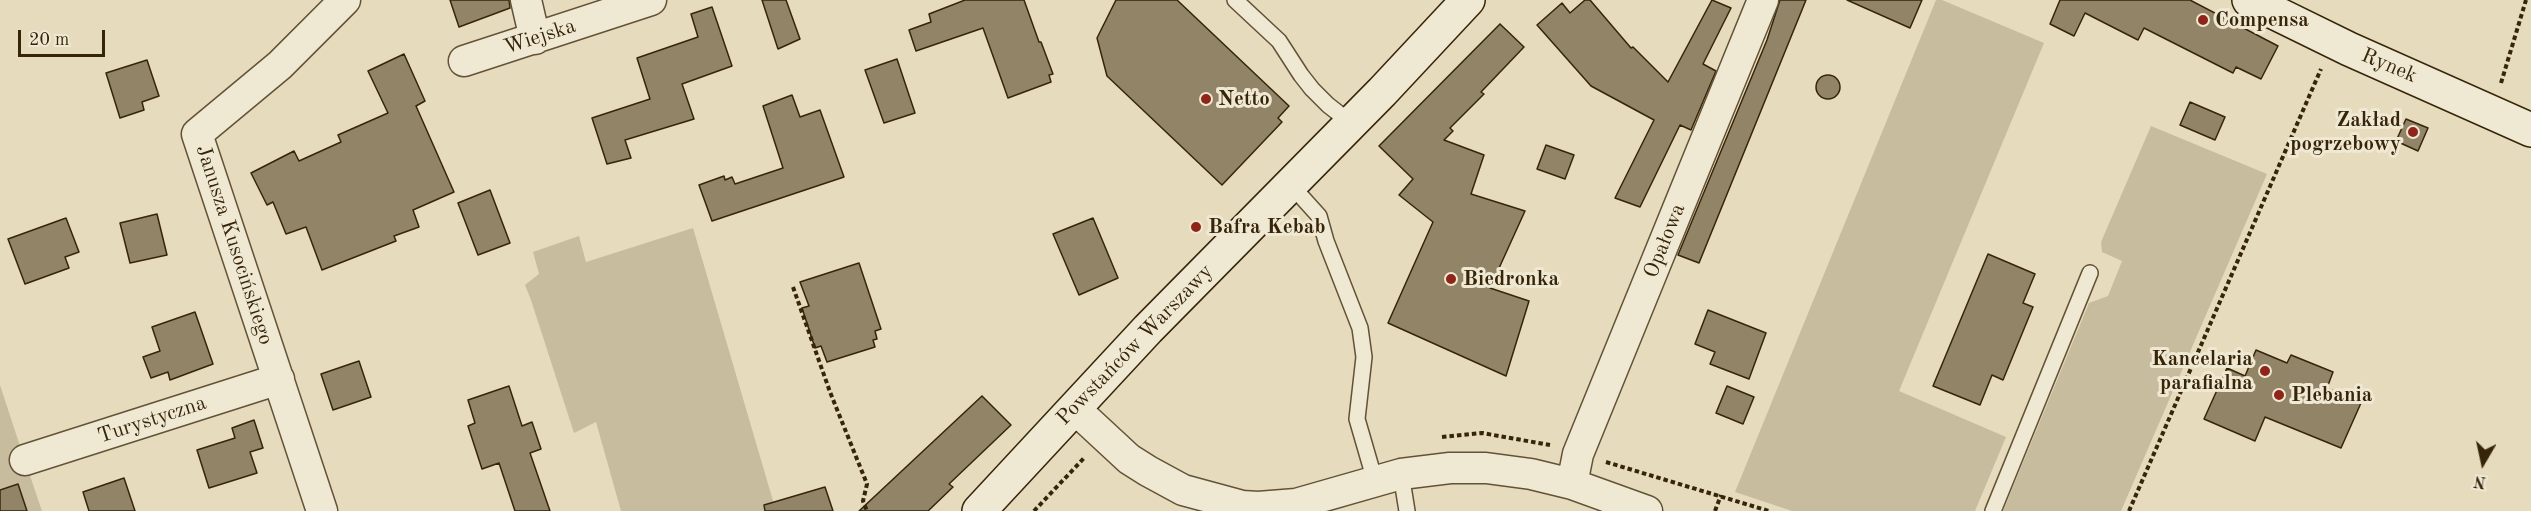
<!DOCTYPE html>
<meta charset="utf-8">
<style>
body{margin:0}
#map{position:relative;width:2531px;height:511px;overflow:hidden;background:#e6dbbc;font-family:"Old Standard TT",serif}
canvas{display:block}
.north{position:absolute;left:2453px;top:433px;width:60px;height:60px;-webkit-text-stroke:4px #efe8d3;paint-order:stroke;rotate:189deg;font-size:16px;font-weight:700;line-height:24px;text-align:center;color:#37250a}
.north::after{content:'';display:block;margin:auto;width:21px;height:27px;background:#37250a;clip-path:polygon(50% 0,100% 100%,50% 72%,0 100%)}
.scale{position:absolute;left:18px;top:30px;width:87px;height:27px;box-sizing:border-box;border:3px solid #37250a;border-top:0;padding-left:8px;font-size:18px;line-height:21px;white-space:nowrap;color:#37250a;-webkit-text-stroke:4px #efe8d3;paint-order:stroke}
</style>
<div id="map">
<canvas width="2531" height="511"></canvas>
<div class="north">N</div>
<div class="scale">20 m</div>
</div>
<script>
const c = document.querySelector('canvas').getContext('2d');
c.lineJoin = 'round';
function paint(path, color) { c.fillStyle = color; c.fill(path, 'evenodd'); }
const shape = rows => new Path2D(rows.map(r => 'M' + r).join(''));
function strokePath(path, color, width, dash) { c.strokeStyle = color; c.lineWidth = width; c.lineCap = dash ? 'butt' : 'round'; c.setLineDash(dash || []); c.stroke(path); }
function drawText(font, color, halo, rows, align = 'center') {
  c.font = font + ' "Old Standard TT",serif'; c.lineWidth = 6; c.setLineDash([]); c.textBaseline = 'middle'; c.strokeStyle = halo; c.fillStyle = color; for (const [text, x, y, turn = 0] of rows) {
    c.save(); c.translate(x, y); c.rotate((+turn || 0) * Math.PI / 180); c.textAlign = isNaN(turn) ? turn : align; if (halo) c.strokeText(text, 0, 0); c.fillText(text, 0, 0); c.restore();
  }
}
const green = shape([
 [1936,0,1942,0,2044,43,1899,391,2006,437,1975,511,1792,511,1735,492],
 [2151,126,2267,174,2121,511,2003,511,2089,303,2108,296,2122,261,2102,252,2101,242],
 [693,228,776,511,621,511,596,422,574,433,531,300,525,285,539,274,533,252,579,236,586,262],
 [0,385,19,443,42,511,0,511]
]);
const building = shape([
 [450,0,509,0,510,8,459,27,450,0],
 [762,0,786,0,800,39,778,49,762,0],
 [965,0,1024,0,1039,42,1041,42,1053,74,1049,75,1051,82,1008,98,983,28,916,51,909,30,931,22,929,14,965,0],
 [1116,0,1177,0,1289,106,1278,118,1282,122,1222,185,1107,76,1097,38,1116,0],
 [1585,0,1590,0,1631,48,1633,47,1668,82,1712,0,1731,8,1703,64,1716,71,1691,130,1680,125,1640,207,1615,198,1654,120,1591,86,1537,25,1562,3,1570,13,1585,0],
 [1780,0,1806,0,1699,263,1678,255,1767,40,1780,0],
 [1847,0,1922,0,1910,28,1847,0],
 [2060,0,2190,0,2278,46,2261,79,2236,67,2233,73,2144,28,2138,40,2085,13,2074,36,2050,24,2060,0],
 [712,7,732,66,682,84,694,119,625,140,631,158,607,164,592,118,650,99,637,58,698,37,691,14,712,7],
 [1500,24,1524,47,1481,92,1484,94,1450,128,1453,131,1444,140,1484,155,1471,194,1525,211,1490,288,1529,301,1506,376,1388,323,1433,222,1399,195,1413,179,1379,146,1500,24],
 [404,54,425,101,416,106,454,192,413,210,419,227,394,236,396,241,322,270,306,227,286,234,273,202,267,205,251,173,294,151,299,161,341,142,338,135,388,113,368,71,404,54],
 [897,59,915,113,884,123,865,70,897,59],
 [147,60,159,96,142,102,144,110,120,118,106,73,147,60],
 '1816 87a12 12 0 1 1 24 0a12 12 0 1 1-24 0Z',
 [792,95,800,117,820,110,844,177,712,221,699,185,724,176,725,180,732,177,735,184,783,168,763,106,792,95],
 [2190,102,2225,117,2215,140,2180,125,2190,102],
 [2406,119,2428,128,2418,151,2396,141,2406,119],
 [1546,145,1574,155,1565,179,1537,169,1546,145],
 [490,190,510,243,478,255,458,203,490,190],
 [157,214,167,255,130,263,120,223,157,214],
 [66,218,79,252,65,257,69,268,25,284,8,239,66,218],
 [1093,218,1118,278,1079,295,1053,234,1093,218],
 [1988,254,2035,274,2023,303,2033,307,2003,380,1992,375,1980,405,1933,386,1988,254],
 [859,263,881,329,875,331,877,339,873,340,875,347,827,362,821,346,815,348,802,308,809,306,800,282,859,263],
 [1708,310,1766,333,1749,379,1710,364,1715,352,1695,344,1708,310],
 [195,312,213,364,170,380,168,372,151,378,143,357,160,351,152,327,195,312],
 [2256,350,2287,363,2291,355,2333,372,2327,388,2361,403,2341,448,2265,417,2255,441,2204,419,2227,368,2245,376,2256,350],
 [359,361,371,397,333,410,321,374,359,361],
 [509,386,522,426,532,422,541,449,530,453,550,511,515,511,499,463,482,469,468,426,475,423,468,400,509,386],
 [1727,386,1754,397,1743,424,1716,413,1727,386],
 [982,396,1011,425,949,484,953,487,928,511,859,511,982,396],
 [254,420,263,448,250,452,257,473,209,488,197,450,235,438,232,428,254,420],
 [124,478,135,511,89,511,83,492,124,478],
 [18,484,27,511,0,511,0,490,18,484],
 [825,487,833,511,765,511,764,505,825,487]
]);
const path = shape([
 [2501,83,2526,0],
 [793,287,830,392,867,484,863,501,867,511],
 [1442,437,1482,433,1550,445],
 [1606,462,1769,511],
 [1034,511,1085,457],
 [1715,511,1721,495],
 [2129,511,2321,69]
]);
const lane = shape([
 [1235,0,1279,41,1301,75,1312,89,1328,105,1351,123],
 [1291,185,1319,216,1326,241,1360,328,1364,357,1357,419,1375,481],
 [1401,474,1407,511],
 [1993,511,2090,273]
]);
const street = shape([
 [526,0,535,39],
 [464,61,651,0],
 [1074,408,1129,459,1148,471,1183,490,1242,506,1258,507,1296,504,1401,474,1450,468,1486,468,1531,474,1572,484,1647,511],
 [25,460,279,379],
 [1572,484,1578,454,1763,0],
 [322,511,197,134,280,65,345,0]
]);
const secondary = shape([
 [2249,0,2349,49,2531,130],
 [979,511,1148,329,1382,92,1468,0]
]);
const markers = [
 [2203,20,6,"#8f2418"],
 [1206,99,6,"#8f2418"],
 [2413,132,6,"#8f2418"],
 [1196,227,6,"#8f2418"],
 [1451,279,6,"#8f2418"],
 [2265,371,6,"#8f2418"],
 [2279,395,6,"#8f2418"]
];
const poiNames = [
 ["Compensa",2215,20],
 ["Netto",1218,99],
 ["Zakład",2401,120,"right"],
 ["pogrzebowy",2401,144,"right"],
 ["Bafra Kebab",1208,227],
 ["Biedronka",1463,279],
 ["Kancelaria",2253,359,"right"],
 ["parafialna",2253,383,"right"],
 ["Plebania",2291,395]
];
const streetNames = [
 ["Wiejska",540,37,-18],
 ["Rynek",2389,66,23],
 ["Opałowa",1665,241,-68],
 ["Janusza Kusocińskiego",234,245,72],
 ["Powstańców Warszawy",1135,345,-46],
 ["Turystyczna",152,420,-18]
];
paint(green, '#c8bc9e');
paint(building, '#928467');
strokePath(building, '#37250a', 1.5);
strokePath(lane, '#635236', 18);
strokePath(street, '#635236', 33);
strokePath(secondary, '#37250a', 36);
strokePath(path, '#37250a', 4, [4.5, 3]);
strokePath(lane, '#efe8d3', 15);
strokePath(street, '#efe8d3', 30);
strokePath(secondary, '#efe8d3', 33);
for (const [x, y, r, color] of markers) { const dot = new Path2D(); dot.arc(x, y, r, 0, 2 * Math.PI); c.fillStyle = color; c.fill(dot); strokePath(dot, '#efe8d3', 2); }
drawText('bold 21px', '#37250a', '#efe8d3', poiNames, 'left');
drawText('21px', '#37250a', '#efe8d3', streetNames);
</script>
